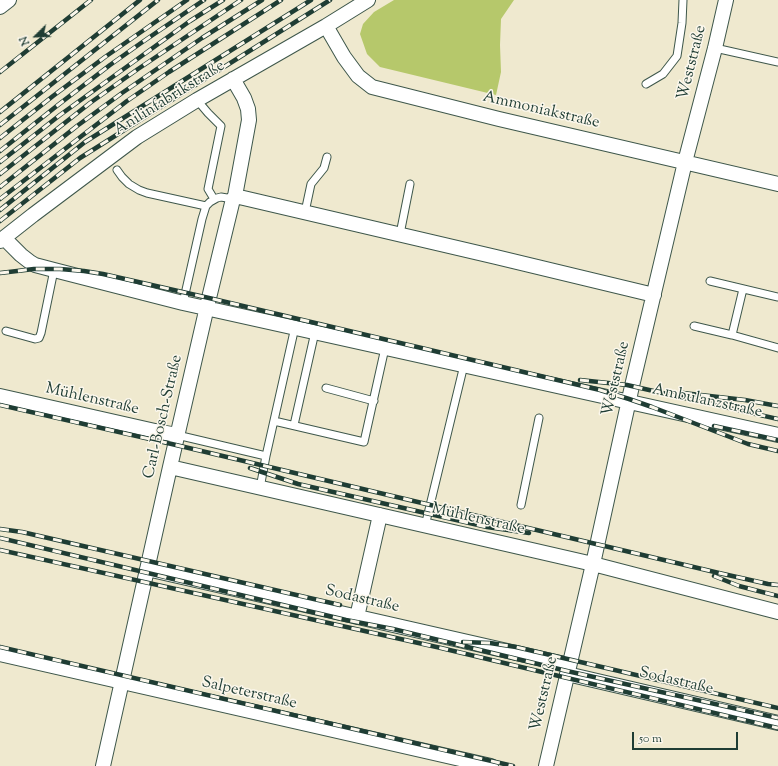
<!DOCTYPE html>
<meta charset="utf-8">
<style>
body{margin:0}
#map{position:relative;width:778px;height:766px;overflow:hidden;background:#efe9cf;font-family:"Sorts Mill Goudy",serif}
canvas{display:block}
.north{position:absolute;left:16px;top:16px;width:40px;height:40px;-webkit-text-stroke:3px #fbf7ec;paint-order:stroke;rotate:247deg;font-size:11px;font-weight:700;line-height:16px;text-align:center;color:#1f3d34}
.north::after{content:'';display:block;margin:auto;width:14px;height:18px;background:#1f3d34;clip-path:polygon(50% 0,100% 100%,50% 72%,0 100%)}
.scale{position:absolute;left:632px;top:732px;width:106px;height:18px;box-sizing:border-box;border:2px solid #1f3d34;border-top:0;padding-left:5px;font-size:12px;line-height:14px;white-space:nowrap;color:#1f3d34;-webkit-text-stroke:3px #fbf7ec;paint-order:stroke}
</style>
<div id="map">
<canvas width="778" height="766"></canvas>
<div class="north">N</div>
<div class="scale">50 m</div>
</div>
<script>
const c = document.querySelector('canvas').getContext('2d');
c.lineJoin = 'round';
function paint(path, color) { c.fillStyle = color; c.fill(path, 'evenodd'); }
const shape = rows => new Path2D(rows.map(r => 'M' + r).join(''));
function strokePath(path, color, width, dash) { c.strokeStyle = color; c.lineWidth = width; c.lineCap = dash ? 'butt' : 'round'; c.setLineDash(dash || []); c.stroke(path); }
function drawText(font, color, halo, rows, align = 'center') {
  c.font = font + ' "Sorts Mill Goudy",serif'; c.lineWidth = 3; c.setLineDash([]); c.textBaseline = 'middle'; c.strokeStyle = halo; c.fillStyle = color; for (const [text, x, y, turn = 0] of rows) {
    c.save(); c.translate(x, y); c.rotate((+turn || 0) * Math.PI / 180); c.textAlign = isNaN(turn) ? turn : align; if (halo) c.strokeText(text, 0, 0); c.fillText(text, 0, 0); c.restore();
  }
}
const green = shape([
 [394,0,514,0,501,19,500,45,501,72,496,95,380,67,367,54,360,34,363,24,374,12]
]);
const service = shape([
 [715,48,778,62],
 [646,84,663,74,677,56,682,23,683,0],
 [197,100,208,113,221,126,208,189,214,199],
 [117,170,122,177,129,184,139,190,147,193,206,206],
 [305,212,311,184,324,168,327,157],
 [400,234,410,184],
 [710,281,778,297],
 [183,303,202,219,206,206,210,202,217,198,221,197,233,199],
 [694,326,732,335,743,289],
 [6,331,35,339,39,338,41,333,54,270],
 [732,335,778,348],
 [326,388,374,401],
 [274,421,364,442,385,348],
 [294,425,315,332],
 [177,435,266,456,295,327],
 [260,488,266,456],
 [521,505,539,418],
 [425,526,464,365]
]);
const minor = shape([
 [0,7,9,0],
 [326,26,344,57,358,76,372,87,499,119,778,184],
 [235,196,496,257,654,295],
 [4,238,21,255,30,262,35,265,54,270,183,303,778,435],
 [0,241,33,215,137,137,197,100,326,26,368,0],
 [0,396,155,431,177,435],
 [170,467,593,564,778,612],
 [147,569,569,665],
 [357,617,380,515],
 [0,654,491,766],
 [567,674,778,723],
 [103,766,170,467,209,298,233,199,235,196,249,120,248,109,244,98,233,79],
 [546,766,593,564,632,386,685,162,715,48,726,0]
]);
const rail = shape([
 [0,72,91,0],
 [0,112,140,0],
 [0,125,158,0],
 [0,138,53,96,105,57,187,0],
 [0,151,58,105,110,65,141,43,204,0],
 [0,162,60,115,190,21,223,0],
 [0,174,90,103,138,69,241,0],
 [0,187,77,126,122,93,202,38,262,0],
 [0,199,127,101,169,72,281,0],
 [0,210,85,142,311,0],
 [0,221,80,158,330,0],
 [0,273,34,269,60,269,84,271,103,274,209,298,600,390,629,399,652,407,748,444,778,451],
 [580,380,627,385,778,419],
 [683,393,745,400,778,406],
 [0,405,176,445,719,573,768,584,778,585],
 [714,426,778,440],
 [250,468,298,484,487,527,529,533],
 [0,529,22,532,340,605],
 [0,538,346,620,393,629,567,671,778,718],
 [0,550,441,648,778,728],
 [714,576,739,586,778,596],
 [463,642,490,643,516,647,778,708],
 [0,647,513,766]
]);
const streetNames = [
 ["Weststraße",693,63,-76],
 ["Anilinfabrikstraße",170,99,-32],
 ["Ammoniakstraße",541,111,13],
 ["Weststraße",617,379,-77],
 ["Mühlenstraße",92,400,13],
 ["Ambulanzstraße",707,402,12],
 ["Carl-Bosch-Straße",164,417,-77],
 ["Mühlenstraße",478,520,13],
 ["Sodastraße",362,600,13],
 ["Sodastraße",676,682,13],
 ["Salpeterstraße",249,694,13],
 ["Weststraße",545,694,-77]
];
paint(green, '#b6c86b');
strokePath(service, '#3e574b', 9);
strokePath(minor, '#3e574b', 16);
strokePath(service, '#fff', 7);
strokePath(minor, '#fff', 14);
strokePath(rail, '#1f3d34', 4.5);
strokePath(rail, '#fbf7ec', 3, [9]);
drawText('16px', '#1f3d34', '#fbf7ec', streetNames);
</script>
